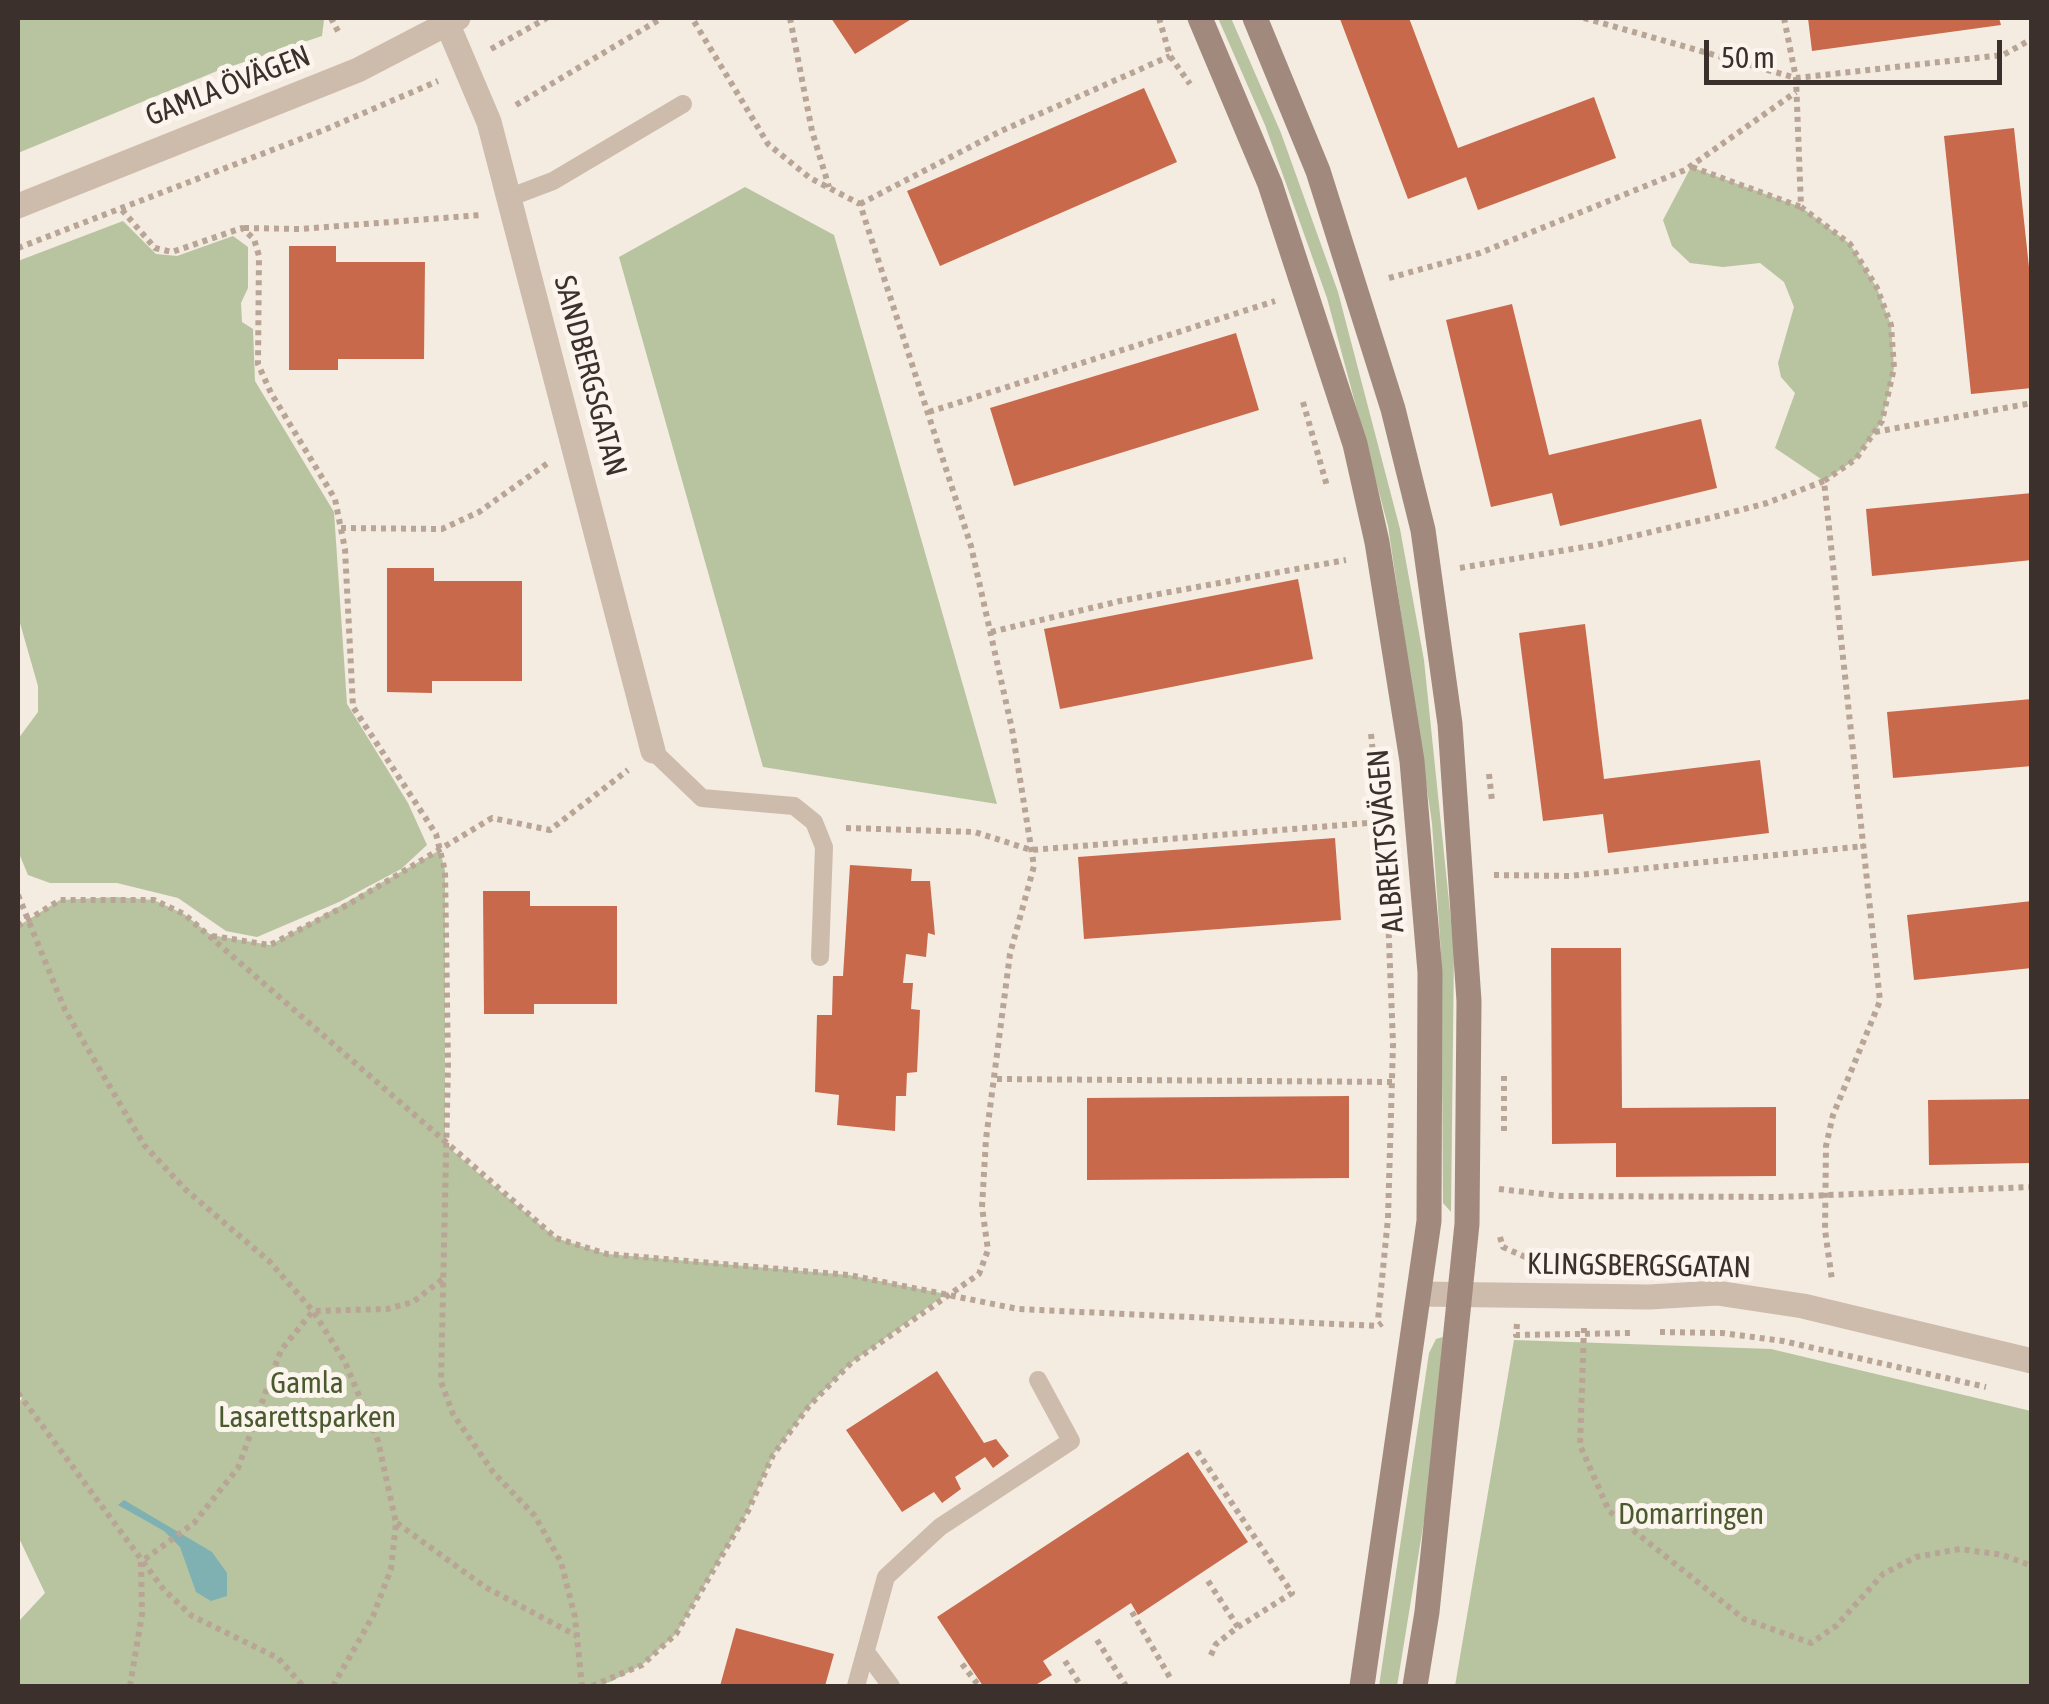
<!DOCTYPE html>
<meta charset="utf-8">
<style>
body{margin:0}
#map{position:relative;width:2049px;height:1704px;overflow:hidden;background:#f4ebe1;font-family:"Asap Condensed",sans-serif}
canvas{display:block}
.frame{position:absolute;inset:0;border:20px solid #3b302b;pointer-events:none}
.scale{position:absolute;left:1704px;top:40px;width:298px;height:45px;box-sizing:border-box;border:5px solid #3b302b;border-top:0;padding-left:12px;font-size:30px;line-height:35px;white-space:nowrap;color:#3b302b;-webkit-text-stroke:8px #fbf5ee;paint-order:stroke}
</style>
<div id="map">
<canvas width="2049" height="1704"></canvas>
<div class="frame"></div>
<div class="scale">50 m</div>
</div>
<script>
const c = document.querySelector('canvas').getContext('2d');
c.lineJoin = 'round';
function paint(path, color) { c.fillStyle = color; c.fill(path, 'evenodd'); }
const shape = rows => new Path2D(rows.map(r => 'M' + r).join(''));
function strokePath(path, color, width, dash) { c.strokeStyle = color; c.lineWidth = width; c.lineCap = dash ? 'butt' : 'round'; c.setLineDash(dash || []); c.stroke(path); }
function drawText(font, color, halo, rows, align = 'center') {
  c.font = font + ' "Asap Condensed",sans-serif'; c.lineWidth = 10; c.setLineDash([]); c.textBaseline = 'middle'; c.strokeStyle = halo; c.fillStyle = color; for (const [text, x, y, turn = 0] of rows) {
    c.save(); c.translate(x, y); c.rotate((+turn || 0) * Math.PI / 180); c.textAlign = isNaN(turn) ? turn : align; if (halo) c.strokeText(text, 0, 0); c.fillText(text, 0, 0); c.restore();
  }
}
const green = shape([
 [18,18,323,18,324,20,322,36,217,71,18,153],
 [1218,18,1231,18,1281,133,1338,292,1400,529,1424,660,1454,950,1451,1212,1443,1203,1441,953,1432,823,1388,526,1327,298,1265,125],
 [1691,167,1801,207,1850,244,1877,288,1891,325,1894,368,1882,421,1856,459,1824,481,1775,448,1795,393,1781,377,1778,363,1794,307,1784,282,1760,263,1723,267,1690,263,1672,246,1663,220],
 [745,187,834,235,997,804,763,767,619,257],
 [123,221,156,254,177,256,233,236,248,247,248,288,241,303,242,322,253,329,255,381,334,512,347,704,408,803,427,845,401,869,339,902,257,937,226,931,178,898,117,883,50,883,28,875,18,851,18,739,38,712,38,686,18,616,18,261],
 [440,850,445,871,445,1144,470,1166,556,1238,607,1254,849,1275,946,1294,851,1363,809,1406,773,1455,748,1511,676,1634,642,1665,610,1682,592,1686,18,1686,18,1622,45,1593,18,1536,18,1404,22,1398,18,1393,18,926,60,900,116,897,154,900,184,914,211,935,270,945],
 [1443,1337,1430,1484,1397,1686,1379,1686,1429,1353,1436,1339],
 [1514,1340,1771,1349,2031,1411,2031,1686,1455,1686]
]);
const water = shape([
 [124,1500,212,1552,227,1573,227,1596,211,1601,196,1592,180,1547,164,1531,118,1505]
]);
const building = shape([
 [831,18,913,18,855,54],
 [1409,18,1458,148,1594,97,1616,158,1478,210,1466,177,1408,199,1340,19],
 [1808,18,1999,18,2001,25,1812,51],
 [1144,88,1177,162,940,266,907,191],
 [2014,128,2032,295,2032,388,1971,394,1944,136],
 [289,246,336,246,336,262,425,262,424,359,338,359,338,370,289,370],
 [1512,304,1549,455,1701,419,1717,488,1560,526,1552,493,1491,507,1446,320],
 [1236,333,1259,410,1014,486,990,408],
 [2032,493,2032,560,1872,576,1866,509],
 [387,568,434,568,434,581,522,581,522,681,432,681,432,693,387,692],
 [1298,579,1313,659,1060,709,1044,629],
 [1585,624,1604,779,1760,760,1769,833,1608,853,1603,814,1543,821,1519,633],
 [2032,699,2032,766,1893,778,1887,712],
 [1335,838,1341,920,1084,939,1078,857],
 [850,865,912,869,911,881,930,881,935,935,928,933,926,957,906,954,903,983,913,983,911,1009,920,1010,917,1072,907,1073,906,1096,896,1096,895,1131,837,1125,839,1095,815,1092,817,1015,832,1015,833,976,843,976],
 [483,891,530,891,530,906,617,906,617,1004,534,1004,534,1014,484,1014],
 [2032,901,2032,968,1914,980,1907,915],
 [1551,948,1621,948,1622,1108,1776,1107,1776,1176,1616,1177,1616,1143,1552,1144],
 [1349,1096,1349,1178,1087,1180,1087,1098],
 [2032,1099,2032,1163,1929,1165,1928,1100],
 [937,1371,984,1443,996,1439,1009,1456,993,1468,985,1457,955,1477,961,1489,942,1503,934,1492,902,1512,846,1430],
 [1188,1452,1248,1542,1138,1615,1131,1603,1043,1661,1052,1675,1034,1686,983,1686,937,1617],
 [736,1628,834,1654,825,1686,720,1686]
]);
const path = shape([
 [331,18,339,33],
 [790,18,812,131,829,187],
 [1159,18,1170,56,1190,84],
 [1584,18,1796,78,2003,55,2032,39],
 [1784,18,1796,78,1801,207,1850,244,1877,288,1891,325,1894,368,1882,421,1856,459,1824,481,1880,1001,1833,1115,1826,1146,1825,1230,1832,1280],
 [491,49,547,18],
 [516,105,662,18],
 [1692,167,1801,207],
 [860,204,1001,131,1170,56],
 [122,210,155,248,172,252,242,228,254,239,259,256,258,364,271,393,335,499,345,549,353,707,436,834,445,871,448,1065,441,1382,453,1414,493,1472,535,1516,561,1562,575,1617,582,1686],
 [244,228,300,229,481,215],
 [18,248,324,130,438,81],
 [1389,278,1480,253,1685,170,1796,92],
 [1303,402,1327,486],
 [929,412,1275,301],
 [1875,432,2032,403],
 [341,528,442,529,479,512,548,463],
 [1460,568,1596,545,1710,518,1767,503,1824,481],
 [991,632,1120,601,1346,560],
 [1371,734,1387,889,1393,1044,1388,1218,1378,1320],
 [1489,774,1492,801],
 [846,828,975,832,1031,850,1380,822],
 [1494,875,1569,876,1864,846],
 [18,895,65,1010,144,1145,186,1190,270,1262,313,1311,345,1362,378,1441,396,1523,391,1569,373,1616,333,1686],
 [18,926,60,900,154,900,184,914,556,1238,607,1254,849,1275,1018,1309,1378,1326,1382,1323],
 [212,936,270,945,349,904,492,818,550,830,628,770],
 [997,1079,1392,1082],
 [1504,1131,1504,1073],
 [1499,1189,1561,1196,1779,1197,2032,1187],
 [1500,1237,1503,1247,1532,1260],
 [1517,1324,1516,1335,1632,1333],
 [1584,1328,1580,1445,1609,1511,1744,1619,1811,1643,1836,1626,1883,1574,1916,1557,1960,1549,2003,1555,2032,1566],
 [1660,1332,1722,1333,1783,1341,1986,1387],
 [18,1393,164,1590,192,1616,278,1658,303,1686],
 [1197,1451,1292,1593,1238,1627],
 [397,1523,485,1587,577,1636],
 [1208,1581,1238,1627,1216,1644,1210,1657],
 [1132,1612,1172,1681],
 [1097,1640,1126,1686],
 [1065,1661,1081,1686],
 [962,1664,979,1686],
 [130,1686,142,1614,141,1562,194,1523,238,1468,281,1350,313,1311,387,1309,413,1302,444,1278],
 [592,1686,642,1665,676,1634,748,1511,773,1455,809,1406,851,1363,979,1274,988,1250,982,1207,986,1139,1010,954,1034,866,1012,729,971,546,860,204,810,178,768,144,692,18]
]);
const lane = shape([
 [508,198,553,181,683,104],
 [653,751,702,798,794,806,814,822,824,847,820,957],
 [866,1652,891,1686],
 [856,1686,886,1577,940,1527,1071,1441,1038,1380]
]);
const street = shape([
 [447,23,489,122,653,751],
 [18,206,358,70,458,18],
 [1419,1294,1649,1297,1717,1293,1803,1306,2032,1361]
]);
const secondary = shape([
 [1200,18,1270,184,1355,444,1377,542,1412,761,1430,972,1429,1221,1362,1686],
 [1255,18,1318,171,1393,409,1423,530,1450,724,1469,1001,1467,1224,1427,1612,1415,1686]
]);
const streetNames = [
 ["GAMLA ÖVÄGEN",228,86,-21],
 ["SANDBERGSGATAN",590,376,75],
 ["ALBREKTSVÄGEN",1386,841,-95],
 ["KLINGSBERGSGATAN",1639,1266,1]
];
const parkNames = [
 ["Gamla",307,1384],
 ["Lasarettsparken",307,1418],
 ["Domarringen",1691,1515]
];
paint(green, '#b8c4a0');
paint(water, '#7fb0b2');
paint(building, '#c8694b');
strokePath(path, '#b9a596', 6, [5, 5]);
strokePath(lane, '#cdbbac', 18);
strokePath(street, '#cdbbac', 25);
strokePath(secondary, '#a18a7d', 25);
drawText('30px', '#3b302b', '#fbf5ee', streetNames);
drawText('30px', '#4a5a2e', '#fbf5ee', parkNames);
</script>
